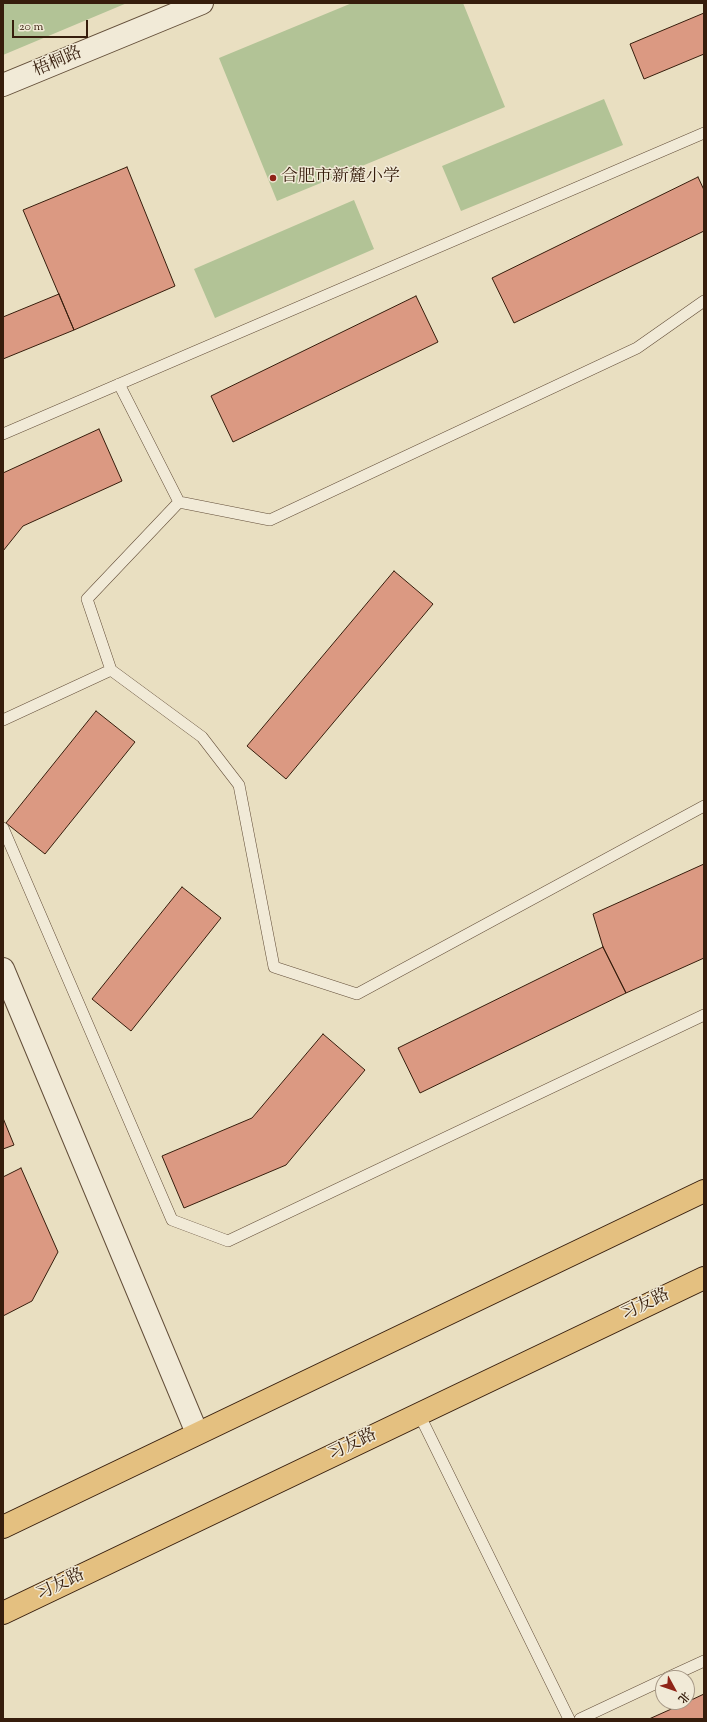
<!DOCTYPE html>
<meta charset="utf-8">
<style>
body{margin:0}
#map{position:relative;width:707px;height:1722px;overflow:hidden;background:#e9dfc1;font-family:"Sorts Mill Goudy","Noto Serif SC",serif}
canvas{display:block}
.frame{position:absolute;inset:0;border:4px solid #361d0c;pointer-events:none}
.north{position:absolute;left:655px;top:1670px;width:40px;height:40px;box-sizing:border-box;background:#f1ead7;border:1px solid #a69886;border-radius:50%;rotate:130deg;font-size:11px;font-weight:700;line-height:16px;text-align:center;color:#361d0c}
.north::after{content:'';display:block;margin:auto;width:14px;height:18px;background:#8f2418;clip-path:polygon(50% 0,100% 100%,50% 72%,0 100%)}
.scale{position:absolute;left:12px;top:20px;width:76px;height:18px;box-sizing:border-box;border:2px solid #361d0c;border-top:0;padding-left:5px;font-size:12px;line-height:14px;white-space:nowrap;color:#361d0c;-webkit-text-stroke:3px #f1ead7;paint-order:stroke}
</style>
<div id="map">
<canvas width="707" height="1722"></canvas>
<div class="frame"></div>
<div class="north">北</div>
<div class="scale">20 m</div>
</div>
<script>
const c = document.querySelector('canvas').getContext('2d');
c.lineJoin = 'round';
function paint(path, color) { c.fillStyle = color; c.fill(path, 'evenodd'); }
const shape = rows => new Path2D(rows.map(r => 'M' + r).join(''));
function strokePath(path, color, width, dash) { c.strokeStyle = color; c.lineWidth = width; c.lineCap = dash ? 'butt' : 'round'; c.setLineDash(dash || []); c.stroke(path); }
function drawText(font, color, halo, rows, align = 'center') {
  c.font = font + ' "Sorts Mill Goudy","Noto Serif SC",serif'; c.lineWidth = 3; c.setLineDash([]); c.textBaseline = 'middle'; c.strokeStyle = halo; c.fillStyle = color; for (const [text, x, y, turn = 0] of rows) {
    c.save(); c.translate(x, y); c.rotate((+turn || 0) * Math.PI / 180); c.textAlign = isNaN(turn) ? turn : align; if (halo) c.strokeText(text, 0, 0); c.fillText(text, 0, 0); c.restore();
  }
}
const green = shape([
 [3,3,127,3,3,55],
 [352,3,463,3,505,107,277,201,219,58],
 [604,99,623,145,461,211,442,166],
 [354,200,374,249,215,318,194,269]
]);
const building = shape([
 [704,13,704,54,644,79,630,44,704,13],
 [127,167,175,286,74,330,23,210,127,167],
 [698,177,704,190,704,231,514,323,492,278,698,177],
 [59,294,74,330,3,359,3,317,59,294],
 [416,296,438,342,233,442,211,396,416,296],
 [99,429,122,481,23,526,3,551,3,473,99,429],
 [394,571,433,604,286,779,247,746,394,571],
 [96,711,135,742,45,854,6,823,96,711],
 [704,864,704,958,626,993,603,947,593,914,704,864],
 [182,887,221,918,131,1031,92,999,182,887],
 [603,947,626,993,420,1093,398,1048,603,947],
 [323,1034,365,1070,286,1165,184,1208,162,1156,252,1118,323,1034],
 [3,1118,14,1145,3,1149,3,1118],
 [21,1168,58,1252,32,1301,3,1316,3,1177,21,1168],
 [704,1694,704,1719,649,1719,687,1702,704,1694]
]);
const lane = shape([
 [119,384,179,502,270,520,637,348,704,301],
 [3,434,704,133],
 [179,502,87,599,111,670,202,737,239,785,274,967,357,994,704,806],
 [3,720,111,670],
 [3,828,172,1220,228,1241,704,1015],
 [419,1414,569,1719],
 [667,1678,704,1661],
 [580,1719,663,1680]
]);
const street = shape([
 [3,85,202,3],
 [3,969,197,1433]
]);
const primary = shape([
 [3,1527,704,1191],
 [3,1613,704,1278]
]);
const markers = [
 [273,178,4,"#8f2418"]
];
const streetNames = [
 ["梧桐路",58,63,-23],
 ["习友路",646,1306,-26],
 ["习友路",353,1446,-26],
 ["习友路",61,1586,-26]
];
const poiNames = [
 ["合肥市新麓小学",281,178]
];
paint(green, '#b2c396');
paint(building, '#db9982');
strokePath(building, '#361d0c', 1);
strokePath(lane, '#634e39', 12);
strokePath(street, '#634e39', 24);
strokePath(primary, '#361d0c', 24);
strokePath(lane, '#f1ead7', 11);
strokePath(street, '#f1ead7', 22);
strokePath(primary, '#e4c080', 22);
for (const [x, y, r, color] of markers) { const dot = new Path2D(); dot.arc(x, y, r, 0, 2 * Math.PI); c.fillStyle = color; c.fill(dot); strokePath(dot, '#f1ead7', 1.5); }
drawText('17px', '#361d0c', '#f1ead7', streetNames);
drawText('17px', '#361d0c', '#f1ead7', poiNames, 'left');
</script>
